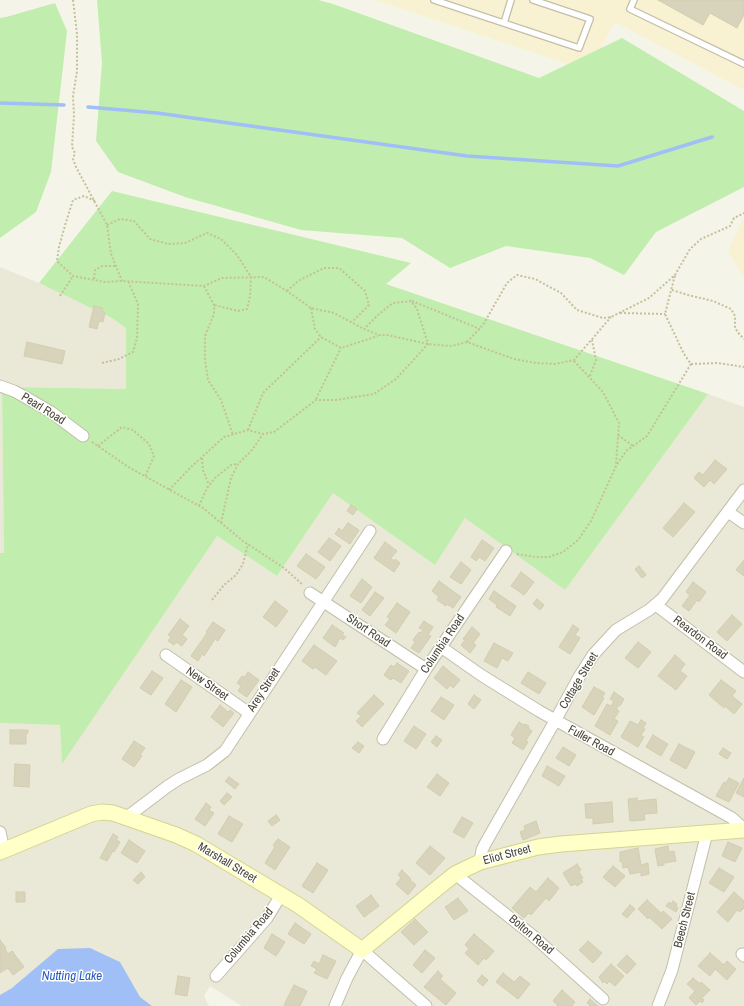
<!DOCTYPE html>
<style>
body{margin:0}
canvas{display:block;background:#f5f4e8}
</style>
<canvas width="744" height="1006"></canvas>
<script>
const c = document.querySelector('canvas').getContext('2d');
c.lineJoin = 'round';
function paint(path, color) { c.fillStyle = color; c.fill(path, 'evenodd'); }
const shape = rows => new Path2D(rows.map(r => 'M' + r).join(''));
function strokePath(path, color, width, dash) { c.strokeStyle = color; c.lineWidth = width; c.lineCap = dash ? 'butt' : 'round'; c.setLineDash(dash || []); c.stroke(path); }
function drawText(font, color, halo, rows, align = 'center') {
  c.font = font + ' "Archivo Narrow",sans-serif'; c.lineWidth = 3; c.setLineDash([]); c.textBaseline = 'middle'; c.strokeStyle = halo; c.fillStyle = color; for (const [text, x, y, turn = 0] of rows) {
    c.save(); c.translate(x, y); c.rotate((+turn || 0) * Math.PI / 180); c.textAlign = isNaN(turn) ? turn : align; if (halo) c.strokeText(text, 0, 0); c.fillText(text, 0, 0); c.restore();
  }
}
const residential = shape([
 [0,267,39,283,112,318,126,328,126,389,2,387,4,553,0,553],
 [708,394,744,407,744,1006,242,1006,210,986,204,996,209,1006,152,1006,140,997,120,962,12,988,0,995,0,723,60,725,62,763,217,536,277,576,333,493,435,565,465,518,565,590]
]);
const commercial = shape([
 [375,0,744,0,744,90,615,22,589,71],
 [744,217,744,278,728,251]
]);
const green = shape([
 [97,0,318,0,333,4,539,78,622,38,744,111,744,187,656,232,624,275,590,258,506,246,450,268,402,238,301,230,185,197,118,172,96,141,102,63],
 [55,3,67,31,51,172,36,212,0,238,0,18,6,17],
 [112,191,411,263,386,284,708,394,565,590,465,518,435,565,333,493,277,576,217,536,62,764,60,725,0,723,0,553,4,553,2,387,126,389,126,328,112,318,39,283]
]);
const water = shape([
 [90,948,120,962,140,997,152,1006,0,1006,0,995,12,988,58,949]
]);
const stream = shape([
 [0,103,64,105],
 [88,107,157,113,467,156,618,166,712,137]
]);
const building = shape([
 [658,0,744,0,744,15,737,28,710,13,703,25,658,0],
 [94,306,103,308,102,311,105,312,103,322,99,321,97,329,89,327,94,306],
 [27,342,65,351,62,364,24,356,27,342],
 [715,460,727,469,714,484,710,480,704,487,694,478,699,472,703,475,715,460],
 [684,503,695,512,673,537,663,528,684,503],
 [351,505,357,509,353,515,347,511,351,505],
 [348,523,359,530,350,544,335,534,339,528,342,531,348,523],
 [329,538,341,546,330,561,318,552,329,538],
 [482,540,494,548,485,561,479,557,476,561,471,557,482,540],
 [385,542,397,551,391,558,394,561,395,559,400,563,394,572,374,558,385,542],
 [306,554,325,567,316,579,297,566,306,554],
 [744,560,744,576,736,570,744,560],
 [461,562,471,570,461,584,450,577,461,562],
 [639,566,646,575,642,578,635,569,639,566],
 [521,572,534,582,524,595,511,586,521,572],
 [362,579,372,587,361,603,350,596,362,579],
 [439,581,461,597,453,608,447,604,446,606,437,600,439,597,432,591,439,581],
 [693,582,706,592,699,602,697,600,689,611,682,606,690,595,686,592,693,582],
 [494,591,516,606,510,616,496,607,497,605,489,599,494,591],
 [375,592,384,598,370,616,362,610,375,592],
 [537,599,544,605,540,610,533,604,537,599],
 [275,601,288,611,276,627,263,617,275,601],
 [397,603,410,612,396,633,385,625,390,619,387,617,397,603],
 [732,615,742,624,727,641,717,632,732,615],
 [180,619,189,626,182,635,187,639,182,646,176,642,174,645,168,641,171,637,168,635,180,619],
 [424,621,433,627,428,635,431,636,419,653,411,648,415,642,413,640,419,632,421,633,423,630,419,628,424,621],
 [213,622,225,630,218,641,215,639,204,656,202,654,198,661,191,656,207,633,206,632,213,622],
 [332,625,344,633,342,635,346,637,343,640,340,638,335,647,323,638,332,625],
 [573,625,579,629,575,635,580,638,570,654,559,647,573,625],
 [472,627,480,634,473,643,476,645,470,653,461,645,465,640,463,639,472,627],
 [638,642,651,652,638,668,625,658,638,642],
 [494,643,513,653,508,661,502,658,497,668,484,661,494,643],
 [314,645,337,661,326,675,315,667,313,669,302,661,314,645],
 [675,655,685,664,680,671,687,676,676,690,658,676,675,655],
 [397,663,409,671,401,683,393,678,391,680,384,675,391,665,394,667,397,663],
 [443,666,460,680,453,688,450,685,447,689,434,678,443,666],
 [152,671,163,678,151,695,140,688,152,671],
 [248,672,259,680,247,697,238,691,241,686,237,683,242,676,245,677,248,672],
 [528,672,546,683,539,694,521,683,528,672],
 [181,680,192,687,176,712,165,704,181,680],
 [721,680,736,691,732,696,742,704,734,714,725,706,724,708,709,695,721,680],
 [594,687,605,693,602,697,604,698,594,715,582,707,594,687],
 [614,692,624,699,620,706,619,705,616,709,619,711,614,719,618,721,610,735,595,726,607,704,611,706,614,701,610,699,614,692],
 [374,695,384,704,362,727,356,721,361,716,357,713,374,695],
 [474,695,481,700,474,709,468,704,474,695],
 [441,697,454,705,444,720,431,711,441,697],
 [220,705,228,712,230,710,234,713,223,727,211,717,220,705],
 [641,720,646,723,643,728,645,729,641,735,644,737,638,747,621,737,630,721,638,725,641,720],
 [519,722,524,725,525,724,529,726,528,728,532,731,526,740,528,742,523,750,512,743,515,738,511,735,519,722],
 [414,726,426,734,416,749,404,741,414,726],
 [10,730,28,730,28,733,26,733,26,744,10,744,10,730],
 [653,735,668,744,661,756,646,747,653,735],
 [436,736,442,740,437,747,431,742,436,736],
 [134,741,145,748,140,755,142,756,134,767,122,759,134,741],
 [358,742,364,746,359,753,352,748,358,742],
 [679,744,695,752,686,769,670,760,679,744],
 [563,747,576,755,569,766,556,758,563,747],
 [723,748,731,753,727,759,719,754,723,748],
 [15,764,30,765,29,787,14,786,15,764],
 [547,766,565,776,559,786,542,776,547,766],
 [437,774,449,783,440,796,427,787,437,774],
 [229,777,239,784,235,789,225,781,229,777],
 [729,778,739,783,729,802,716,796,724,782,726,783,729,778],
 [744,778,744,797,736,793,744,778],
 [227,793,232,797,224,805,220,801,227,793],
 [637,798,637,801,656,799,657,813,644,814,645,820,630,821,628,799,637,798],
 [612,802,613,822,593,824,593,818,586,818,585,804,612,802],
 [206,803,211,807,209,810,214,813,205,826,195,819,206,803],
 [276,815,280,820,272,826,268,821,276,815],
 [229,816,243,824,232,842,218,834,229,816],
 [462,817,473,823,464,838,453,832,462,817],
 [536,821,540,833,523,840,520,832,525,830,524,826,536,821],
 [113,834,118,837,116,840,120,842,114,852,113,851,107,861,100,858,113,834],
 [278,839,290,847,275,870,265,863,275,847,273,845,278,839],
 [129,840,145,851,137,863,121,853,129,840],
 [728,842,742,848,735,862,722,856,728,842],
 [430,846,445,858,430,875,416,863,430,846],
 [668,846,669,852,674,851,676,861,664,863,664,865,658,866,655,849,668,846],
 [638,848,641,865,648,863,649,874,641,876,641,872,630,874,628,867,623,868,622,861,620,862,620,852,638,848],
 [317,863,328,870,313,893,302,886,317,863],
 [577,864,581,870,579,872,583,878,581,879,583,882,577,886,575,884,571,886,563,873,577,864],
 [613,866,625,876,615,887,603,877,613,866],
 [719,868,734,877,724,892,709,883,719,868],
 [402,870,411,879,410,880,416,885,408,895,396,884,401,878,398,875,402,870],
 [141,872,145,877,138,884,133,880,141,872],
 [548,878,559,888,549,901,546,898,531,915,529,913,524,918,512,908,530,887,536,892,548,878],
 [16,892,25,892,25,902,16,902,16,892],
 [734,892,744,901,743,904,744,908,740,912,737,910,728,922,717,912,734,892],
 [371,895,379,906,364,917,356,906,371,895],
 [458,898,468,911,454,920,445,907,458,898],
 [647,900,661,913,663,911,672,919,662,929,649,917,648,919,638,909,647,900],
 [673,901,677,904,676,906,678,908,676,912,666,906,669,902,671,904,673,901],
 [630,905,635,909,627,918,622,914,630,905],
 [415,919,428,932,414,945,401,932,415,919],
 [295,923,311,934,304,944,288,934,295,923],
 [272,934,285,942,276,956,264,948,272,934],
 [474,934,494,951,486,960,484,958,478,965,465,953,469,949,465,945,474,934],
 [0,940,6,948,5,949,8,954,12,951,24,967,13,975,8,968,0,973,0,940],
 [588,941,602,953,593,963,579,950,588,941],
 [425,950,435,958,422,973,413,965,425,950],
 [710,953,724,965,727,961,736,969,727,980,715,969,710,976,698,966,710,953],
 [323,955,336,961,327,979,314,973,317,969,311,966,314,961,319,964,323,955],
 [627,955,636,964,627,974,617,965,627,955],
 [611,964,624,976,615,986,609,981,607,984,604,981,603,983,599,977,611,964],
 [438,971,443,976,440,979,456,993,446,1005,424,987,438,971],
 [503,973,514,982,520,976,530,984,518,999,496,982,503,973],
 [482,975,488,980,483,986,477,981,482,975],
 [178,976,190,978,187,996,175,994,178,976],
 [693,978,700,984,701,982,710,990,702,998,704,1000,702,1003,700,1001,696,1005,689,998,695,991,687,984,693,978],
 [294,985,307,991,300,1006,287,1006,284,1005,294,985],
 [562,990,575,1002,572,1006,558,1006,553,1001,562,990],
 [590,999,598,1006,590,1006,587,1003,590,999]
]);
const path = shape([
 [73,0,77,34,77,71,73,96,74,115,72,147,75,153,73,159,76,167,107,225,111,254,122,281],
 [95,201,84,196,73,200,66,222,59,247,57,261,73,276,105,282,122,281,204,286,222,278,264,277,287,291,311,308,334,313,364,329,379,335,387,335,428,344,452,346,467,342,514,359,536,363,555,364,574,360,611,317],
 [107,225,120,219,134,221,150,239,168,244,185,243,207,233,221,239,237,255,251,277,250,296,247,309,238,311,214,305],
 [94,279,95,270,102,266,117,266],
 [204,286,214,305,214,314,205,336,205,360,208,380,221,400,233,435],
 [672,290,688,295,713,301,731,309,735,316,735,328,740,335,744,339],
 [287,291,298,281,324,268,339,268,365,291,369,305,352,322],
 [60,296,73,276],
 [412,301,480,329],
 [311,308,315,329,321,337,341,348,378,336],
 [620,313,665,314],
 [467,342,483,325,507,283,517,275,535,279,561,293,577,310,603,318,611,317,649,298,675,275,690,249,701,239,730,226,734,218,744,213],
 [574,361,603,392,619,423,616,465],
 [102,363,119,359,133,352,137,338,138,304,128,281],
 [691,364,718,363,744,367],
 [590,376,596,360,592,340],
 [316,399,341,348],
 [248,430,263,393,321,337],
 [618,435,633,446],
 [92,442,130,468,203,508,243,541,284,568,303,585],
 [98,446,122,427,133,430,149,444,154,456,145,477],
 [202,458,203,470,209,485],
 [169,490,192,466,224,437,248,430,263,434,274,432,316,400,336,400,374,394,396,379,428,344,417,309,411,301,393,303,379,314,364,329],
 [199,506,207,488,215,478,231,465,238,464],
 [221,523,231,478,238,464,252,450,263,434],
 [517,554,535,557,549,557,563,552,578,540,591,521,616,466,626,451,647,436,691,364,684,354,665,314,675,275],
 [212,600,224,585,236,575,243,564,248,544]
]);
const lane = shape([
 [434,0,579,48,590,19,533,0],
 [634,0,630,9,744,64],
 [504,23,511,0]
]);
const street = shape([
 [0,386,14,391,25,397,51,412,83,436],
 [728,512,744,523],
 [310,593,426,669],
 [656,605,744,672],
 [441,647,481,675,539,711,732,818,744,829],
 [166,655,249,713],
 [383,739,426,669,506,551],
 [127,817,168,786,179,779,207,765,225,751,370,531],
 [0,832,4,851],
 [480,862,482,850,485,844,555,721,579,677,593,655,616,630,649,610,662,599,744,490],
 [455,874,532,935,603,999],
 [742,954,744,956],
 [216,976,267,918,281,895],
 [335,1006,347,978,362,950,426,1006],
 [658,1006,672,970,707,833]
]);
const secondary = shape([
 [0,852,91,814,102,812,113,813,176,835,196,844,298,905,362,950,440,886,455,874,480,862,538,847,561,844,744,830]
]);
const streetNames = [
 ["Pearl Road",43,409,32],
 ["Short Road",368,631,34],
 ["Reardon Road",700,638,37],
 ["Columbia Road",443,644,-56],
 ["Cottage Street",579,681,-59],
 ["New Street",207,684,35],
 ["Arey Street",264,690,-57],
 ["Fuller Road",591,741,29],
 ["Eliot Street",507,855,-15],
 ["Marshall Street",227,863,31],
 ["Beech Street",685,920,-76],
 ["Bolton Road",531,935,40],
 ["Columbia Road",249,936,-50]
];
const waterNames = [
 ["Nutting Lake",72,977]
];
paint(residential, '#eae8d6');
paint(commercial, '#f8f1d2');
paint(green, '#c1edae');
paint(water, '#a0bff6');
strokePath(stream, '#a0bff6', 3.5);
paint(building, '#d8d4bc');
strokePath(building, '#d3ceaf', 1);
strokePath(lane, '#c2bfaa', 8);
strokePath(street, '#c2bfaa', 13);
strokePath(secondary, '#d5d392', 17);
strokePath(path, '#c5c09a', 2, [2, 2]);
strokePath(lane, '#fff', 5.5);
strokePath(street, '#fff', 11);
strokePath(secondary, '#ffffc8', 15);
drawText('12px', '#494636', '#fff', streetNames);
drawText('italic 13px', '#255abf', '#fff', waterNames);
</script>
